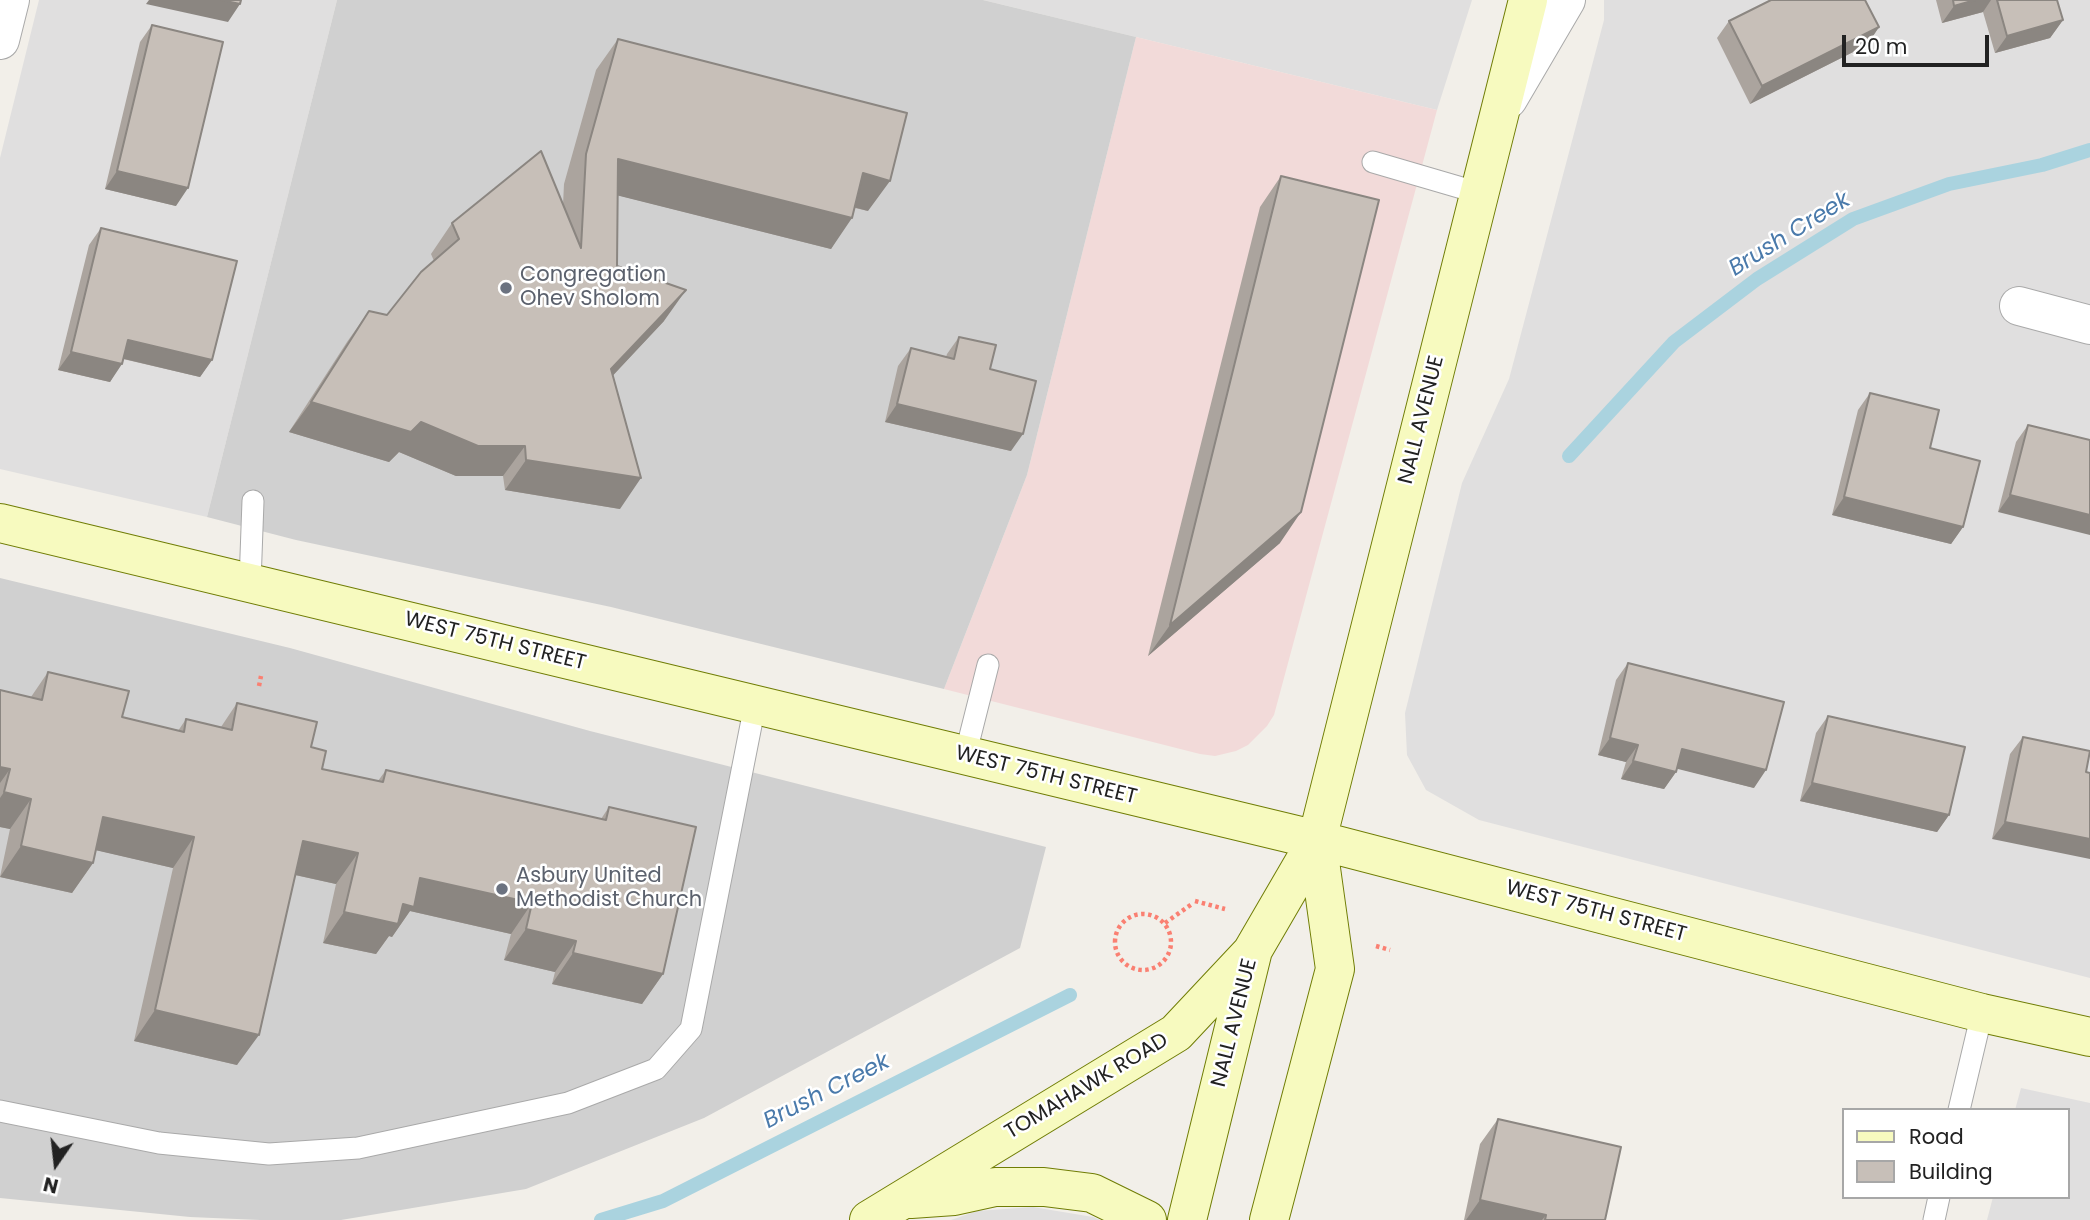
<!DOCTYPE html>
<style>
body{margin:0}
#map{position:relative;width:2090px;height:1220px;overflow:hidden;background:#f2efe9;font-family:Poppins,sans-serif}
canvas{display:block}
.legend{position:absolute;left:1842px;top:1108px;width:228px;height:91px;box-sizing:border-box;background:#fff;border:2px solid #a7a7a7;margin:0;padding:9px 12px;list-style:none;font-size:21px;color:#222}
.legend li{display:flex;align-items:center;gap:14px;height:35px}
.legend b{width:35px;border:2px solid #a7a7a7}
.north{position:absolute;left:21px;top:1129px;width:70px;height:70px;-webkit-text-stroke:5px #fff;paint-order:stroke;rotate:194deg;font-size:19px;font-weight:700;line-height:28px;text-align:center;color:#222}
.north::after{content:'';display:block;margin:auto;width:24px;height:32px;background:#222;clip-path:polygon(50% 0,100% 100%,50% 72%,0 100%)}
.scale{position:absolute;left:1842px;top:35px;width:147px;height:32px;box-sizing:border-box;border:4px solid #222;border-top:0;padding-left:9px;font-size:21px;line-height:24px;white-space:nowrap;color:#222;-webkit-text-stroke:5px #fff;paint-order:stroke}
</style>
<div id="map">
<canvas width="2090" height="1220"></canvas>
<ul class="legend">
<li><b style="height:9px;background:#f7fabf"></b>Road</li>
<li><b style="height:19px;background:#c7bfb8"></b>Building</li>
</ul>
<div class="north">N</div>
<div class="scale">20 m</div>
</div>
<script>
const c = document.querySelector('canvas').getContext('2d');
c.lineJoin = 'round';
function paint(path, color) { c.fillStyle = color; c.fill(path, 'evenodd'); }
const shape = rows => new Path2D(rows.map(r => 'M' + r).join(''));
function strokePath(path, color, width, dash) { c.strokeStyle = color; c.lineWidth = width; c.lineCap = dash ? 'butt' : 'round'; c.setLineDash(dash || []); c.stroke(path); }
function drawText(font, color, halo, rows, align = 'center') {
  c.font = font + ' Poppins,sans-serif'; c.lineWidth = 5; c.setLineDash([]); c.textBaseline = 'middle'; c.strokeStyle = halo; c.fillStyle = color; for (const [text, x, y, turn = 0] of rows) {
    c.save(); c.translate(x, y); c.rotate((+turn || 0) * Math.PI / 180); c.textAlign = isNaN(turn) ? turn : align; if (halo) c.strokeText(text, 0, 0); c.fillText(text, 0, 0); c.restore();
  }
}
const residential = shape([
 [39,0,337,0,207,517,0,469,0,158],
 [983,0,1472,0,1437,110],
 [1604,0,2090,0,2090,978,1479,820,1426,790,1407,755,1405,713,1462,483,1509,379,1604,20],
 [2021,1088,2090,1103,2090,1220,1987,1220,1993,1197,2067,1197,2067,1110,2015,1110],
 [1033,1207,1093,1217,1100,1220,951,1220,977,1211]
]);
const commercial = shape([
 [1136,37,1437,110,1274,715,1267,726,1248,745,1236,751,1215,756,1200,754,944,689,1027,475]
]);
const religious = shape([
 [337,0,983,0,1136,37,1027,475,944,689,611,607,296,540,207,517],
 [0,578,290,648,590,731,1046,847,1020,948,704,1118,526,1189,341,1220,260,1220,190,1217,0,1198]
]);
const stream = shape([
 [1569,456,1674,342,1757,279,1853,219,1949,184,2042,165,2090,150],
 [601,1220,663,1201,1070,995]
]);
const path = shape([
 [259,686,261,676],
 [1195,901,1225,909],
 '1115 942a28 28 0 1 1 56 0a28 28 0 1 1-56 0Z',
 [1165,923,1192,904],
 [1376,946,1390,950]
]);
const lane = shape([
 [1373,162,1479,193],
 [250,583,253,501],
 [965,756,988,665],
 [1959,1110,1982,1013],
 [0,1111,159,1143,269,1154,358,1148,568,1103,656,1069,691,1029,755,705],
 [1934,1220,1939,1197]
]);
const street = shape([
 [0,40,10,0],
 [1508,99,1566,0],
 [2019,306,2090,325]
]);
const secondary = shape([
 [0,523,1317,840,1982,1013,2090,1037],
 [911,1199,954,1196,995,1187,1044,1187,1092,1193,1147,1220],
 [869,1220,1176,1033,1252,952],
 [1187,1220,1253,950,1317,840,1528,0],
 [1269,1220,1335,969,1317,840]
]);
const wall = shape([
 [1936,0,2057,0,2063,20,2050,38,1995,53,1983,12,1942,23],
 [1729,21,1879,27,1867,45,1750,104,1717,38],
 [152,25,176,206,105,189,140,42],
 [618,39,868,211,855,208,831,249,617,195,617,266,664,321,613,375,620,509,505,490,503,476,456,476,399,452,389,462,289,432,347,342,369,311,387,315,434,261,431,254,452,223,563,205,564,184,596,70],
 [1281,176,1280,543,1148,656,1260,207],
 [101,228,212,360,200,377,123,359,110,382,58,370,89,245],
 [959,337,990,369,1011,451,885,422,898,366,911,348,946,357,947,354],
 [1870,393,1930,448,1963,527,1951,544,1832,515,1858,410],
 [2028,425,2090,440,1998,512,2016,442],
 [1628,663,1754,788,1677,768,1676,772,1664,789,1621,779,1626,762,1598,755,1616,680],
 [48,672,122,717,178,731,186,719,221,727,237,703,311,747,322,769,378,781,386,770,601,819,609,807,663,974,642,1004,552,984,555,972,504,960,511,934,410,911,392,937,389,936,376,954,323,943,336,884,295,875,237,1065,134,1041,173,868,96,850,93,863,72,893,0,877,10,829,0,827,0,690,31,697],
 [1828,716,1949,815,1937,832,1800,801,1816,733],
 [2023,737,2086,772,1992,839,2010,754],
 [1498,1119,1605,1220,1464,1220,1480,1144]
]);
const shadedWall = shape([
 [149,0,221,0,240,4,228,22,146,4],
 [1975,0,1991,0,1983,12,1942,23,1954,6],
 [2063,20,2050,38,1995,53,2007,36],
 [1879,27,1867,45,1750,104,1762,86],
 [618,159,852,218,831,249,596,190],
 [117,171,188,188,176,206,105,189],
 [863,173,890,181,868,211,842,204],
 [686,290,664,321,590,400,611,369],
 [128,340,212,360,200,377,116,357],
 [71,352,122,364,110,382,58,370],
 [311,402,421,422,525,446,503,476,456,476,399,452,389,462,289,432],
 [897,404,1023,434,1011,451,885,422],
 [526,460,641,478,620,509,505,490],
 [2010,495,2090,515,2090,535,1998,512],
 [1844,497,1963,527,1951,544,1832,515],
 [1301,512,1280,543,1148,656,1170,625],
 [1610,738,1638,745,1626,762,1598,755],
 [1682,749,1766,770,1754,788,1670,767],
 [1633,761,1676,772,1664,789,1621,779],
 [0,767,10,769,0,783],
 [1812,783,1949,815,1937,832,1800,801],
 [4,792,31,799,10,829,0,827,0,798],
 [103,817,194,837,173,868,82,847],
 [2005,822,2090,839,2090,859,1992,839],
 [303,841,358,853,336,884,282,872],
 [21,846,93,863,72,893,0,877],
 [420,878,532,903,511,934,410,911,392,937,389,936,376,954,323,943,344,912],
 [526,929,576,941,555,972,504,960],
 [573,953,663,974,642,1004,552,984],
 [155,1010,259,1035,237,1065,134,1041],
 [1480,1200,1546,1215,1542,1220,1466,1220]
]);
const building = shape([
 [221,0,241,0,240,4,221,0],
 [1771,0,1865,0,1879,27,1762,86,1729,21,1771,0],
 [1953,0,1975,0,1954,6,1953,0],
 [1997,0,2057,0,2063,20,2007,36,1997,0],
 [152,25,223,42,188,188,117,171,152,25],
 [618,39,907,113,890,181,863,173,852,218,618,159,617,266,686,290,611,369,641,478,526,460,525,446,478,446,421,422,411,432,311,402,369,311,387,315,421,272,459,239,452,223,541,151,581,248,586,154,618,39],
 [1281,176,1379,200,1301,512,1170,625,1281,176],
 [101,228,237,261,212,360,128,340,122,364,71,352,101,228],
 [959,337,996,345,990,369,1036,381,1023,434,897,404,911,348,954,359,959,337],
 [1870,393,1939,410,1930,448,1980,461,1963,527,1844,497,1870,393],
 [2028,425,2090,440,2090,515,2010,495,2028,425],
 [1628,663,1784,702,1766,770,1682,749,1676,772,1633,761,1638,745,1610,738,1628,663],
 [48,672,129,691,122,717,184,732,186,719,232,730,237,703,317,722,311,747,326,751,322,769,383,782,386,770,606,820,609,807,696,827,663,974,573,953,576,941,526,929,532,903,420,878,414,907,403,904,398,924,344,912,358,853,303,841,259,1035,155,1010,194,837,103,817,93,863,21,846,31,799,4,792,10,769,0,767,0,690,42,700,48,672],
 [1828,716,1965,747,1949,815,1812,783,1828,716],
 [2023,737,2090,751,2086,772,2090,773,2090,839,2005,822,2023,737],
 [1498,1119,1621,1147,1605,1220,1545,1220,1546,1215,1480,1200,1498,1119]
]);
const markers = [
 [506,288,7,"#6b7280"],
 [502,889,7,"#6b7280"]
];
const worshipNames = [
 ["Congregation",520,276],
 ["Ohev Sholom",520,300],
 ["Asbury United",516,877],
 ["Methodist Church",516,901]
];
const streetNames = [
 ["NALL AVENUE",1422,420,-76],
 ["WEST 75TH STREET",495,642,14],
 ["WEST 75TH STREET",1046,776,14],
 ["WEST 75TH STREET",1596,912,15],
 ["NALL AVENUE",1235,1023,-76],
 ["TOMAHAWK ROAD",1087,1087,-31]
];
const waterNames = [
 ["Brush Creek",1790,235,-32],
 ["Brush Creek",827,1092,-27]
];
paint(residential, '#e0dfdf');
paint(commercial, '#f2dad9');
paint(religious, '#d0d0d0');
strokePath(stream, '#aad3df', 14);
strokePath(lane, '#a9a9a9', 23);
strokePath(street, '#a9a9a9', 40);
strokePath(secondary, '#707d05', 40);
strokePath(path, '#fa8072', 4.5, [3.5, 3.5]);
strokePath(lane, '#fff', 21);
strokePath(street, '#fff', 38);
strokePath(secondary, '#f7fabf', 38);
paint(wall, '#aba49e');
paint(shadedWall, '#8b8681');
paint(building, '#c7bfb8');
strokePath(building, '#8b8681', 2);
for (const [x, y, r, color] of markers) { const dot = new Path2D(); dot.arc(x, y, r, 0, 2 * Math.PI); c.fillStyle = color; c.fill(dot); strokePath(dot, '#fff', 2.5); }
drawText('21px', '#5b616d', '#fff', worshipNames, 'left');
drawText('21px', '#222', '#fff', streetNames);
drawText('italic 23px', '#4a7aab', '#fff', waterNames);
</script>
